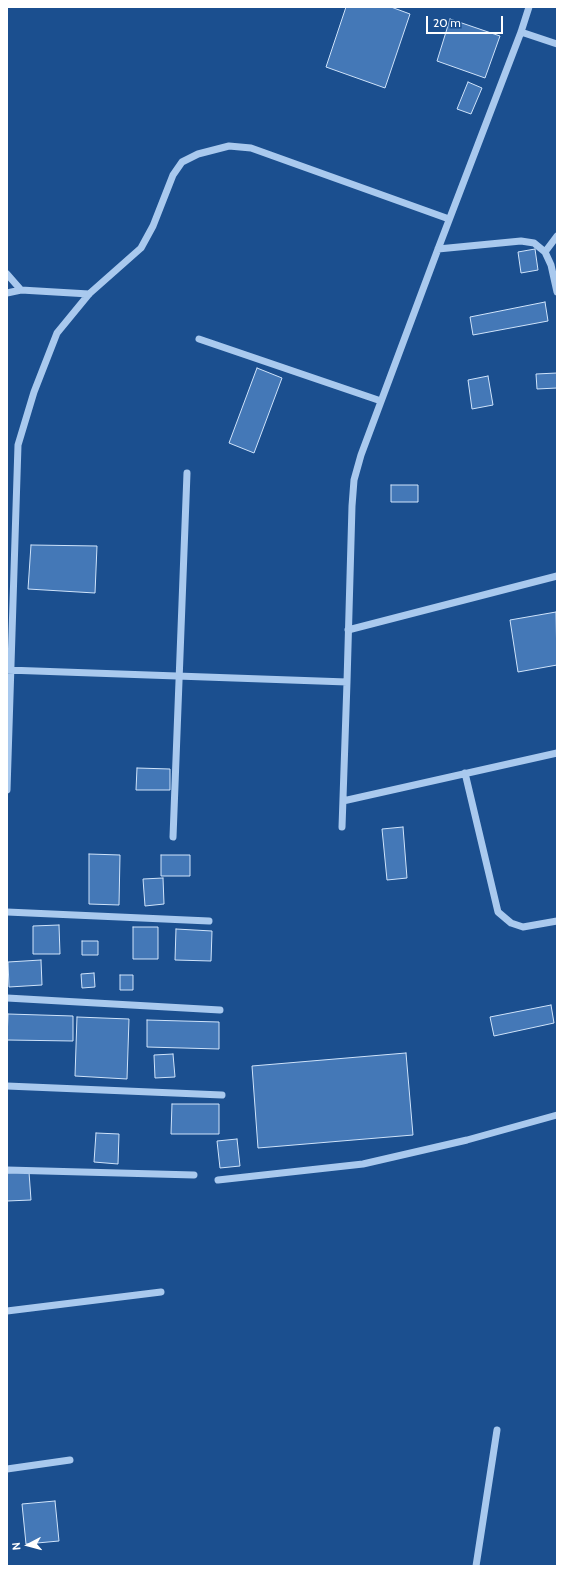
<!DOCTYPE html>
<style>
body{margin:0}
#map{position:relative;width:564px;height:1573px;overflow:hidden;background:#1b4f8f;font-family:Cabin,sans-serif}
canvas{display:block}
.frame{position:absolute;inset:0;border:8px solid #fff;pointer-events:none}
.north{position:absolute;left:8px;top:1525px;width:40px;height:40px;-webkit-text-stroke:3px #1b4f8f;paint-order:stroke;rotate:264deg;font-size:11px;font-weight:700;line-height:16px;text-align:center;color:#fff}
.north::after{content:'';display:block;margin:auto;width:14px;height:18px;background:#fff;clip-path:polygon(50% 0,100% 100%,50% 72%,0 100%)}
.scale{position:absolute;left:426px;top:16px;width:77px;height:18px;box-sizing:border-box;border:2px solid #fff;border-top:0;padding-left:5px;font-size:12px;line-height:14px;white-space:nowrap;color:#fff;-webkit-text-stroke:3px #1b4f8f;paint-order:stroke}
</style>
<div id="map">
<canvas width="564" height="1573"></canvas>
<div class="frame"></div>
<div class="north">N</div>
<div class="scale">20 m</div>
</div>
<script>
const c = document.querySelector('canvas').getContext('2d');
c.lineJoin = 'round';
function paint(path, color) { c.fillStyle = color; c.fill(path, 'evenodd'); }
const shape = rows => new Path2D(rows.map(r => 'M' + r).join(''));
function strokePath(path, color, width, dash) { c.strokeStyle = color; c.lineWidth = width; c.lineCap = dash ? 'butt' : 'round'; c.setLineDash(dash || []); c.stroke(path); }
const building = shape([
 [346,7,391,7,410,14,385,88,326,67,346,7],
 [450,19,500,36,485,78,437,61,450,19],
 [468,82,482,88,471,114,457,109,468,82],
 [535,249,538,270,521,273,518,252,535,249],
 [545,302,548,321,473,335,470,317,545,302],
 [257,368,282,378,254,453,229,443,257,368],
 [557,373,557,388,537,389,536,374,557,373],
 [488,376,493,405,472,409,468,380,488,376],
 [391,485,418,485,418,502,391,502,391,485],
 [31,545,97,546,95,593,28,589,31,545],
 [556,612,557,665,518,672,510,620,556,612],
 [137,768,170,769,170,790,136,790,137,768],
 [403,827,407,878,387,880,382,829,403,827],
 [89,854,120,855,119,905,89,904,89,854],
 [161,855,190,855,190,876,161,876,161,855],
 [163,878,164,904,145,906,143,879,163,878],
 [59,925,60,954,33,954,33,926,59,925],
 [133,927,158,927,158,959,133,959,133,927],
 [176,929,212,931,211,961,175,960,176,929],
 [82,941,98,941,98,955,82,955,82,941],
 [41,960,42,985,9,987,8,962,41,960],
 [94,973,95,987,82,988,81,974,94,973],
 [120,975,133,975,133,990,120,990,120,975],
 [551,1005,554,1023,494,1036,490,1017,551,1005],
 [8,1014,73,1016,73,1041,7,1040,8,1014],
 [77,1017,129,1019,127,1079,75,1076,77,1017],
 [147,1020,219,1022,219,1049,147,1047,147,1020],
 [406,1053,413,1135,258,1148,252,1066,406,1053],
 [173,1054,175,1077,155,1078,154,1055,173,1054],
 [172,1104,219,1104,219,1134,171,1134,172,1104],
 [96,1133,119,1134,118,1164,94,1162,96,1133],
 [237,1139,240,1166,220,1168,217,1141,237,1139],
 [29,1172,31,1200,7,1201,7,1173,29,1172],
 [55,1501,59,1541,26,1544,22,1504,55,1501]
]);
const minor = shape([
 [521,32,557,44],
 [438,249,521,241,534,243,545,252,551,265,557,292],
 [545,252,557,236],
 [7,274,21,290],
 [7,293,21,290,89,294],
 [199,339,381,401],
 [348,630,557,576],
 [7,670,347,682,352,506,354,480,361,455,438,249,521,32,529,7],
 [465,773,498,912,511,923,523,927,557,921],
 [7,790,18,445,34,392,57,333,89,294,141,248,153,226,173,175,182,162,198,154,229,146,251,148,449,219],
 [343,801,557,753],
 [342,827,347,682],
 [173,837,187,473],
 [7,912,209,921],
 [7,998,220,1010],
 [7,1086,222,1095],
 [7,1170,194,1175],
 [218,1180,363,1164,467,1140,557,1115],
 [7,1311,161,1292],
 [7,1469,70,1460],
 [476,1566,497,1430]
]);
paint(building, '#4478b7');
strokePath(building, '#cfe3fa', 1);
strokePath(minor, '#a9c9ee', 7);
</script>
